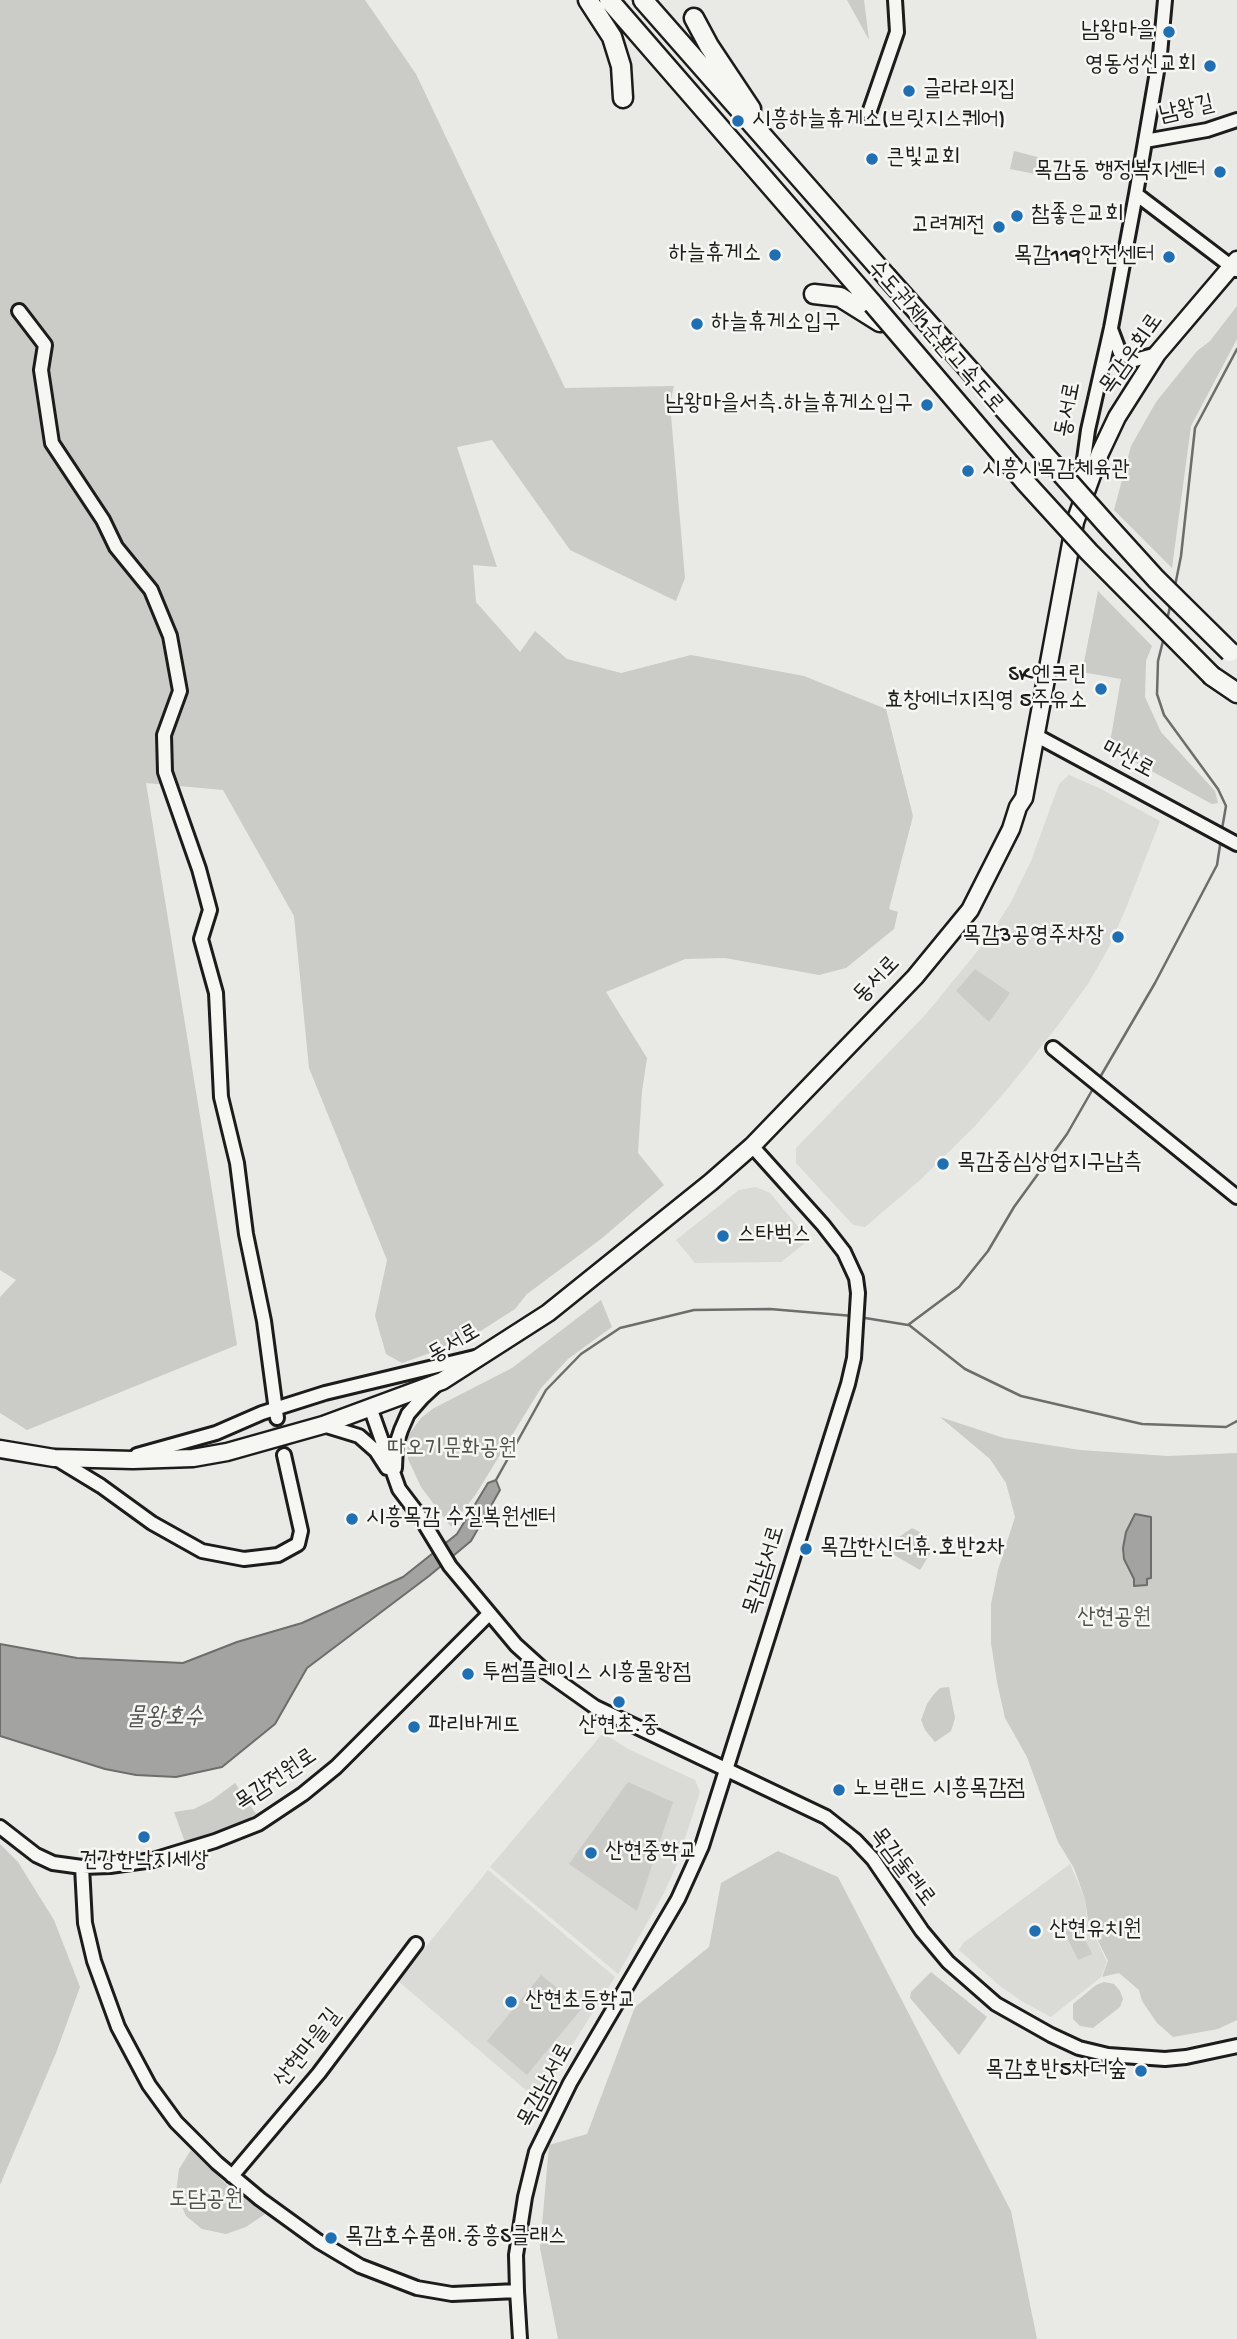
<!DOCTYPE html>
<meta charset="utf-8">
<style>
body{margin:0}
canvas{display:block;background:#e9e9e5}
</style>
<canvas width="1237" height="2339"></canvas>
<script>
const c = document.querySelector('canvas').getContext('2d');
c.lineJoin = 'round';
function paint(path, color) { c.fillStyle = color; c.fill(path, 'evenodd'); }
const shape = rows => new Path2D(rows.map(r => 'M' + r).join(''));
function strokePath(path, color, width, dash) { c.strokeStyle = color; c.lineWidth = width; c.lineCap = dash ? 'butt' : 'round'; c.setLineDash(dash || []); c.stroke(path); }
function drawText(font, color, halo, rows, align = 'center') {
  c.font = font + ' "Gochi Hand","Poor Story",sans-serif'; c.lineWidth = 5; c.setLineDash([]); c.textBaseline = 'middle'; c.strokeStyle = halo; c.fillStyle = color; for (const [text, x, y, turn = 0] of rows) {
    c.save(); c.translate(x, y); c.rotate((+turn || 0) * Math.PI / 180); c.textAlign = isNaN(turn) ? turn : align; if (halo) c.strokeText(text, 0, 0); c.fillText(text, 0, 0); c.restore();
  }
}
const built = shape([
 [1069,775,1099,788,1160,821,1126,908,1108,949,1088,984,1059,1024,1010,1086,975,1126,919,1181,865,1227,853,1225,796,1163,796,1148,926,1014,989,937,1011,902,1031,861,1059,784],
 [756,1187,770,1193,809,1240,781,1262,695,1263,676,1240,739,1190],
 [603,1733,628,1749,695,1780,700,1792,677,1864,664,1893,618,1974,490,1867],
 [1070,1864,1085,1899,1087,1920,1107,1962,1101,1977,1051,2017,1023,2002,1000,1986,959,1950,963,1943],
 [488,1870,615,1977,563,2060,541,2103,398,1981]
]);
const green = shape([
 [0,0,365,0,416,74,565,388,674,386,670,404,685,578,676,601,570,550,492,440,457,447,497,567,473,565,476,602,520,652,535,631,567,659,621,673,691,655,804,676,886,709,913,816,889,909,898,912,894,929,846,968,819,975,725,958,685,959,606,992,647,1058,642,1091,638,1153,664,1185,601,1239,527,1294,515,1309,479,1332,447,1347,402,1363,386,1354,375,1316,387,1260,309,1068,294,916,223,790,146,783,237,1345,27,1430,0,1413,0,1297,16,1280,0,1270],
 [847,0,864,0,869,40],
 [1014,151,1049,160,1045,176,1010,169],
 [1237,306,1237,339,1191,426,1172,568,1114,510,1131,446,1156,402,1197,351,1210,341],
 [1098,591,1152,646,1146,661,1145,697,1161,732,1215,791,1218,803,1212,804,1109,748,1121,679,1082,672],
 [975,969,1010,993,989,1022,956,991],
 [601,1300,612,1327,568,1359,541,1388,476,1494,451,1527,421,1487,408,1459,407,1437,421,1418,434,1408,512,1368],
 [940,1417,1004,1438,1080,1450,1168,1456,1237,1453,1237,2020,1218,2029,1173,2037,1157,2023,1142,2001,1139,1990,1119,1973,1102,1977,1108,1961,1088,1920,1085,1899,1074,1868,1058,1842,1027,1757,1005,1718,997,1682,991,1643,991,1604,998,1570,1015,1517,1006,1483,990,1459],
 [912,1528,927,1536,930,1554,920,1570,894,1555,892,1542],
 [949,1687,955,1718,953,1725,951,1731,935,1742,925,1730,921,1720,927,1704,934,1694,940,1688],
 [628,1782,673,1802,637,1911,569,1864],
 [235,1783,256,1814,233,1827,185,1842,174,1812,194,1809,212,1800],
 [0,1844,18,1862,54,1920,80,1987,56,2053,0,2185],
 [778,1851,838,1877,1011,2211,1037,2339,558,2339,540,2248,549,2145,587,2134,635,2007,709,1947,721,1883],
 [1077,1923,1092,1954,1078,1960,1065,1933,1070,1927],
 [931,1972,987,2017,959,2055,910,1998,911,1992],
 [541,1975,582,2008,527,2075,487,2041],
 [1104,1982,1114,1984,1120,1991,1123,1999,1120,2007,1093,2028,1080,2026,1073,2019,1073,2004,1096,1985],
 [191,2150,226,2184,265,2214,246,2227,226,2234,202,2229,186,2216,176,2193,179,2169]
]);
const water = shape([
 [496,1480,500,1490,471,1541,429,1576,307,1668,275,1724,222,1767,176,1777,136,1775,105,1769,0,1736,0,1644,77,1658,183,1663,237,1642,302,1623,403,1577,457,1534,488,1483,496,1480],
 [1135,1514,1151,1517,1151,1578,1147,1579,1147,1585,1134,1586,1134,1579,1124,1559,1123,1548,1126,1532,1135,1514]
]);
const stream = shape([
 [1175,586,1181,556,1195,428,1237,349],
 [1167,620,1171,602],
 [1164,637,1158,661,1157,694,1164,715,1218,789,1226,806,1222,829],
 [1099,1079,1155,983,1217,865,1221,839],
 [859,1317,908,1325,959,1287,988,1251,1014,1207,1067,1134,1094,1087],
 [909,1325,965,1369,1021,1396,1142,1424,1226,1427,1237,1421],
 [496,1480,546,1390,581,1354,620,1328,694,1310,770,1309,853,1316]
]);
const minorTunnel = shape([
 [277,1418,284,1455]
]);
const minor = shape([
 [869,113,897,32,895,0],
 [1145,141,1207,130,1237,120],
 [1136,194,1236,270],
 [19,311,45,345,41,370,52,443,103,520,116,547,151,590,170,636,180,691,164,735,165,772,199,869,210,910,201,939,216,993,221,1097,237,1163,246,1234,264,1321,277,1418],
 [1111,329,1120,353,1135,360,1157,354],
 [1079,496,1088,430,1111,328,1136,194,1160,54,1165,0],
 [1037,736,1237,844],
 [1053,1048,1237,1197],
 [370,1407,399,1489,421,1518,450,1566,516,1645,547,1673,595,1707,826,1817,855,1840,873,1859,922,1931,948,1962,996,2004,1051,2035,1079,2048,1108,2055,1165,2059,1186,2057,1237,2046],
 [323,1425,359,1436,376,1451,387,1468],
 [137,1455,216,1433,262,1413,325,1393,475,1357],
 [55,1458,101,1486,152,1523,202,1551,244,1559,278,1555,298,1544,301,1531,284,1455],
 [395,1468,396,1445,401,1430,408,1414,422,1398,436,1385],
 [0,1827,36,1855,53,1863,82,1867,110,1866,153,1860,215,1841,258,1824,303,1794,336,1767,489,1614],
 [82,1867,85,1923,94,1961,118,2027,149,2085,176,2122,217,2163,260,2199,318,2241,360,2266,417,2288,452,2294,517,2291,516,2255,525,2197,536,2152,570,2083,678,1899,702,1846,848,1384,854,1358,858,1293,856,1278,844,1252,823,1225,752,1146],
 [232,2176,319,2073,416,1944],
 [517,2291,520,2339]
]);
const major = shape([
 [0,1449,54,1458,133,1460,193,1458,227,1452,323,1425,442,1381,548,1313,711,1182,752,1146,915,977,970,910,1011,829,1018,807,1024,798,1075,522,1100,453,1117,417,1157,354,1237,260]
]);
const highway = shape([
 [588,0,612,37,621,66,623,98],
 [609,0,873,304],
 [643,0,886,276],
 [694,18,709,46,751,109],
 [814,294,840,297,880,322],
 [1212,676,1237,693]
]);
const highwayBridge = shape([
 [886,276,1107,525,1156,579,1230,652],
 [873,304,1026,483,1089,552,1212,676]
]);
const markers = [
 [1169,32,7,"#1f6fb2"],
 [1210,66,7,"#1f6fb2"],
 [909,91,7,"#1f6fb2"],
 [738,121,7,"#1f6fb2"],
 [872,159,7,"#1f6fb2"],
 [1220,172,7,"#1f6fb2"],
 [1017,216,7,"#1f6fb2"],
 [999,227,7,"#1f6fb2"],
 [775,255,7,"#1f6fb2"],
 [1169,257,7,"#1f6fb2"],
 [697,324,7,"#1f6fb2"],
 [927,405,7,"#1f6fb2"],
 [968,471,7,"#1f6fb2"],
 [1101,689,7,"#1f6fb2"],
 [1118,937,7,"#1f6fb2"],
 [943,1164,7,"#1f6fb2"],
 [723,1236,7,"#1f6fb2"],
 [352,1519,7,"#1f6fb2"],
 [806,1549,7,"#1f6fb2"],
 [468,1674,7,"#1f6fb2"],
 [619,1702,7,"#1f6fb2"],
 [414,1727,7,"#1f6fb2"],
 [839,1790,7,"#1f6fb2"],
 [144,1837,7,"#1f6fb2"],
 [591,1853,7,"#1f6fb2"],
 [1035,1931,7,"#1f6fb2"],
 [511,2002,7,"#1f6fb2"],
 [1141,2071,7,"#1f6fb2"],
 [331,2238,7,"#1f6fb2"]
];
const poiNames = [
 ["남왕마을",1155,32,"right"],
 ["영동성신교회",1196,66,"right"],
 ["글라라의집",923,91],
 ["시흥하늘휴게소(브릿지스퀘어)",752,121],
 ["큰빛교회",886,159],
 ["목감동 행정복지센터",1206,172,"right"],
 ["참좋은교회",1031,216],
 ["고려계전",985,227,"right"],
 ["하늘휴게소",761,255,"right"],
 ["목감119안전센터",1155,257,"right"],
 ["하늘휴게소입구",711,324],
 ["남왕마을서측.하늘휴게소입구",913,405,"right"],
 ["시흥시목감체육관",982,471],
 ["SK엔크린",1087,676,"right"],
 ["효창에너지직영 5주유소",1087,702,"right"],
 ["목감3공영주차장",1104,937,"right"],
 ["목감중심상업지구남측",957,1164],
 ["스타벅스",737,1236],
 ["시흥목감 수질복원센터",366,1519],
 ["목감한신더휴.호반2차",820,1549],
 ["투썸플레이스 시흥물왕점",482,1674],
 ["파리바게뜨",428,1727],
 ["산현초.중",619,1727,"center"],
 ["노브랜드 시흥목감점",853,1790],
 ["산현중학교",605,1853],
 ["건강한낙지세상",144,1862,"center"],
 ["산현유치원",1049,1931],
 ["산현초등학교",525,2002],
 ["목감호반5차더숲",1127,2071,"right"],
 ["목감호수품애.중흥S클래스",345,2238]
];
const streetNames = [
 ["남왕길",1187,111,-13],
 ["수도권제1순환고속도로",934,338,49],
 ["목감우회로",1133,355,-55],
 ["동서로",1070,410,-79],
 ["마산로",1127,761,28],
 ["동서로",878,981,-46],
 ["동서로",455,1345,-30],
 ["목감남서로",766,1571,-73],
 ["목감전원로",277,1781,-34],
 ["목감둘레로",901,1868,53],
 ["산현마을길",309,2049,-52],
 ["목감남서로",547,2086,-62]
];
const parkNames = [
 ["따오기문화공원",452,1450],
 ["산현공원",1114,1619],
 ["도담공원",206,2201]
];
const waterNames = [
 ["물왕호수",165,1719]
];
paint(built, '#dadad6');
paint(green, '#cbcbc7');
paint(water, '#a3a3a1');
strokePath(water, '#6d6d6c', 2);
strokePath(stream, '#6d6d6c', 2.5);
strokePath(minorTunnel, '#c0c0bd', 12, [12, 6]);
strokePath(minor, '#1c1c1c', 18);
strokePath(major, '#1c1c1c', 21);
strokePath(highway, '#1c1c1c', 23);
strokePath(minor, '#f6f6f2', 12);
strokePath(major, '#f6f6f2', 16);
strokePath(highway, '#f6f6f2', 18);
strokePath(highwayBridge, '#1c1c1c', 23, []);
strokePath(highwayBridge, '#f6f6f2', 18);
for (const [x, y, r, color] of markers) { const dot = new Path2D(); dot.arc(x, y, r, 0, 2 * Math.PI); c.fillStyle = color; c.fill(dot); strokePath(dot, '#f6f6f2', 2.5); }
drawText('23px', '#1c1c1c', '#f6f6f2', poiNames, 'left');
drawText('23px', '#1c1c1c', '#f6f6f2', streetNames);
drawText('23px', '#51514f', '#f6f6f2', parkNames);
drawText('italic 24px', '#525251', '#f6f6f2', waterNames);
</script>
